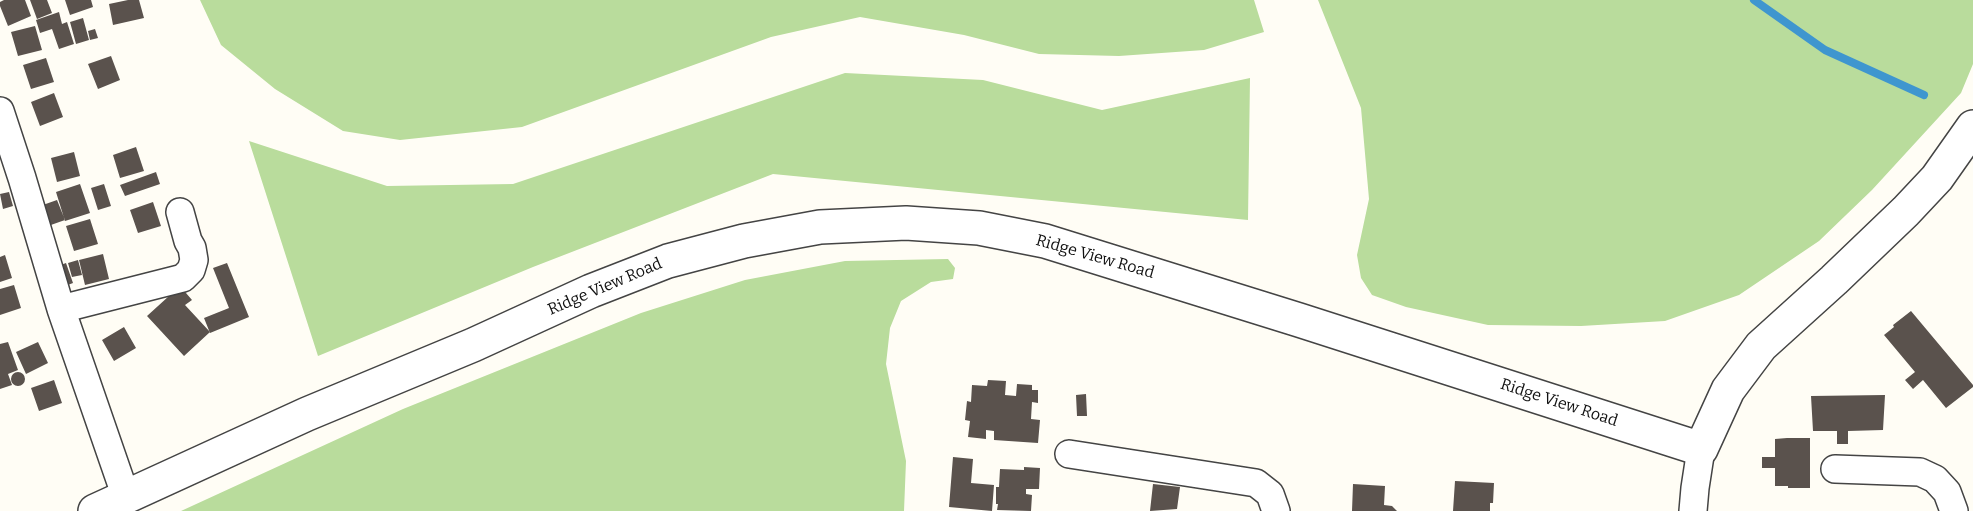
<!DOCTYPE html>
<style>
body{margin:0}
canvas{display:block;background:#fffdf5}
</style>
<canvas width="1973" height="511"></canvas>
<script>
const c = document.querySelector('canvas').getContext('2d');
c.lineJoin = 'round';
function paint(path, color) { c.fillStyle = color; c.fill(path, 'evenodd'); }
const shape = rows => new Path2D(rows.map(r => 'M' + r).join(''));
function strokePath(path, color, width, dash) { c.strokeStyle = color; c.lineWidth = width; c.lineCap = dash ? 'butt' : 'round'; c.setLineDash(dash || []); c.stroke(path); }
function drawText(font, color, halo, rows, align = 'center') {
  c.font = font + ' Bitter,serif'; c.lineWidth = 6; c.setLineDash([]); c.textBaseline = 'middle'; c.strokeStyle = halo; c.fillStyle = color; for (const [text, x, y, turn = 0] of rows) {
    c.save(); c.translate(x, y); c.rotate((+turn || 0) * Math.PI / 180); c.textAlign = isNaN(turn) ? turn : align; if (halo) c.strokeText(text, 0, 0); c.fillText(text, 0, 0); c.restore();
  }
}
const forest = shape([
 [200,0,1254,0,1264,32,1204,50,1119,56,1039,54,964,35,860,17,771,37,522,127,400,140,343,131,275,89,221,45],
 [1318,0,1973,0,1973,64,1961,93,1872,190,1819,241,1739,295,1665,321,1581,326,1488,325,1406,307,1372,295,1361,278,1357,255,1369,199,1361,108],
 [845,73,983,80,1102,110,1250,78,1248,220,773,174,533,267,318,356,249,141,387,186,513,184],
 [948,259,955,268,953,279,931,282,901,301,890,328,886,364,906,461,904,511,181,511,403,409,641,313,745,280,845,261]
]);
const stream = shape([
 [1754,0,1825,50,1924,95]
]);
const building = shape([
 [4,0,25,0,31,16,8,26,0,6,0,2],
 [30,0,47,0,52,13,37,19],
 [65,0,91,0,93,7,70,15],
 [128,0,139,0,144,18,113,25,109,4],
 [59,12,62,24,67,22,74,44,59,49,52,29,40,33,36,20],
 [83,18,89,40,76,44,70,22],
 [35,26,42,50,18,56,11,32],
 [95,29,98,38,90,40,88,31],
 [111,56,120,80,98,89,88,64],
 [46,58,54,82,31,89,23,65],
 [54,93,63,117,40,126,31,102],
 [136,147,144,171,120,178,113,155],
 [74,152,80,176,57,182,51,158],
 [156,172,160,184,125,196,120,185],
 [80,184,90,213,65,221,56,192],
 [104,184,111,206,98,210,91,188],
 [9,192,13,206,3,209,0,194],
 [57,200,65,220,48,226,40,206],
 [153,202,161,226,138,233,130,210],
 [90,219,98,244,74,251,66,226],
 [103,254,109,279,85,285,79,260],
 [5,255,12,278,0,282,0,257],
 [78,260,82,275,72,277,68,263],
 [66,263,73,283,65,286,58,266],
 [227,263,249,317,210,333,204,318,229,308,213,268],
 [14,285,21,308,0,315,0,289],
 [180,286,192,300,185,305,210,332,184,356,147,316],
 [1911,311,1973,385,1973,387,1946,408,1923,380,1913,389,1905,380,1915,372,1884,335,1894,327,1893,325],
 [124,327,136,348,114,361,102,340],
 [8,342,18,370,8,374,12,385,0,389,0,344],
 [38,342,48,363,26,374,16,352],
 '11 379a7 7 0 1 1 14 0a7 7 0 1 1-14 0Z',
 [54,380,62,403,39,411,31,388],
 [988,380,1006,381,1005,395,1016,396,1017,384,1032,385,1032,390,1038,390,1038,403,1032,402,1031,419,1040,420,1038,443,994,440,994,431,986,430,986,439,968,437,970,421,965,420,967,401,971,402,972,385,987,386],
 [1086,394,1087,416,1077,416,1076,395],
 [1885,395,1883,430,1848,431,1848,444,1837,444,1837,431,1813,431,1811,396],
 [1787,438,1810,438,1810,488,1788,488,1788,486,1775,486,1775,468,1762,468,1762,457,1775,457,1775,439],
 [953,457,973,459,971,483,994,485,992,511,949,507],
 [1024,467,1040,468,1039,489,1026,489,1026,494,1032,495,1031,511,997,510,998,504,996,504,996,487,999,487,1000,469,1024,470],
 [1455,481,1494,483,1493,503,1490,503,1490,511,1453,511],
 [1153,484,1180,487,1177,509,1150,511],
 [1353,484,1385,486,1384,505,1392,506,1397,511,1352,511]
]);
const minor = shape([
 [0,111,22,178,61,309,126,497],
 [61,309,183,278,191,270,194,260,192,248,188,241,180,212],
 [1069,454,1256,483,1270,494,1276,511],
 [1835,469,1920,472,1935,479,1947,492,1954,511],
 [1693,511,1695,488,1701,449]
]);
const tertiary = shape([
 [95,511,307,414,473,345,591,291,668,261,744,241,820,227,906,223,979,228,1045,241,1299,320,1701,449,1728,390,1761,346,1834,280,1906,211,1937,178,1973,127]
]);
const streetNames = [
 ["Ridge View Road",1095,257,16],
 ["Ridge View Road",605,287,-23],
 ["Ridge View Road",1559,403,18]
];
paint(forest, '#b9dc9c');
strokePath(stream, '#3f96cf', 8);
paint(building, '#5a524d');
strokePath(minor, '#444', 30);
strokePath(tertiary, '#444', 36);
strokePath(minor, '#fff', 27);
strokePath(tertiary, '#fff', 33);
drawText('16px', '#111', '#fff', streetNames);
</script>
